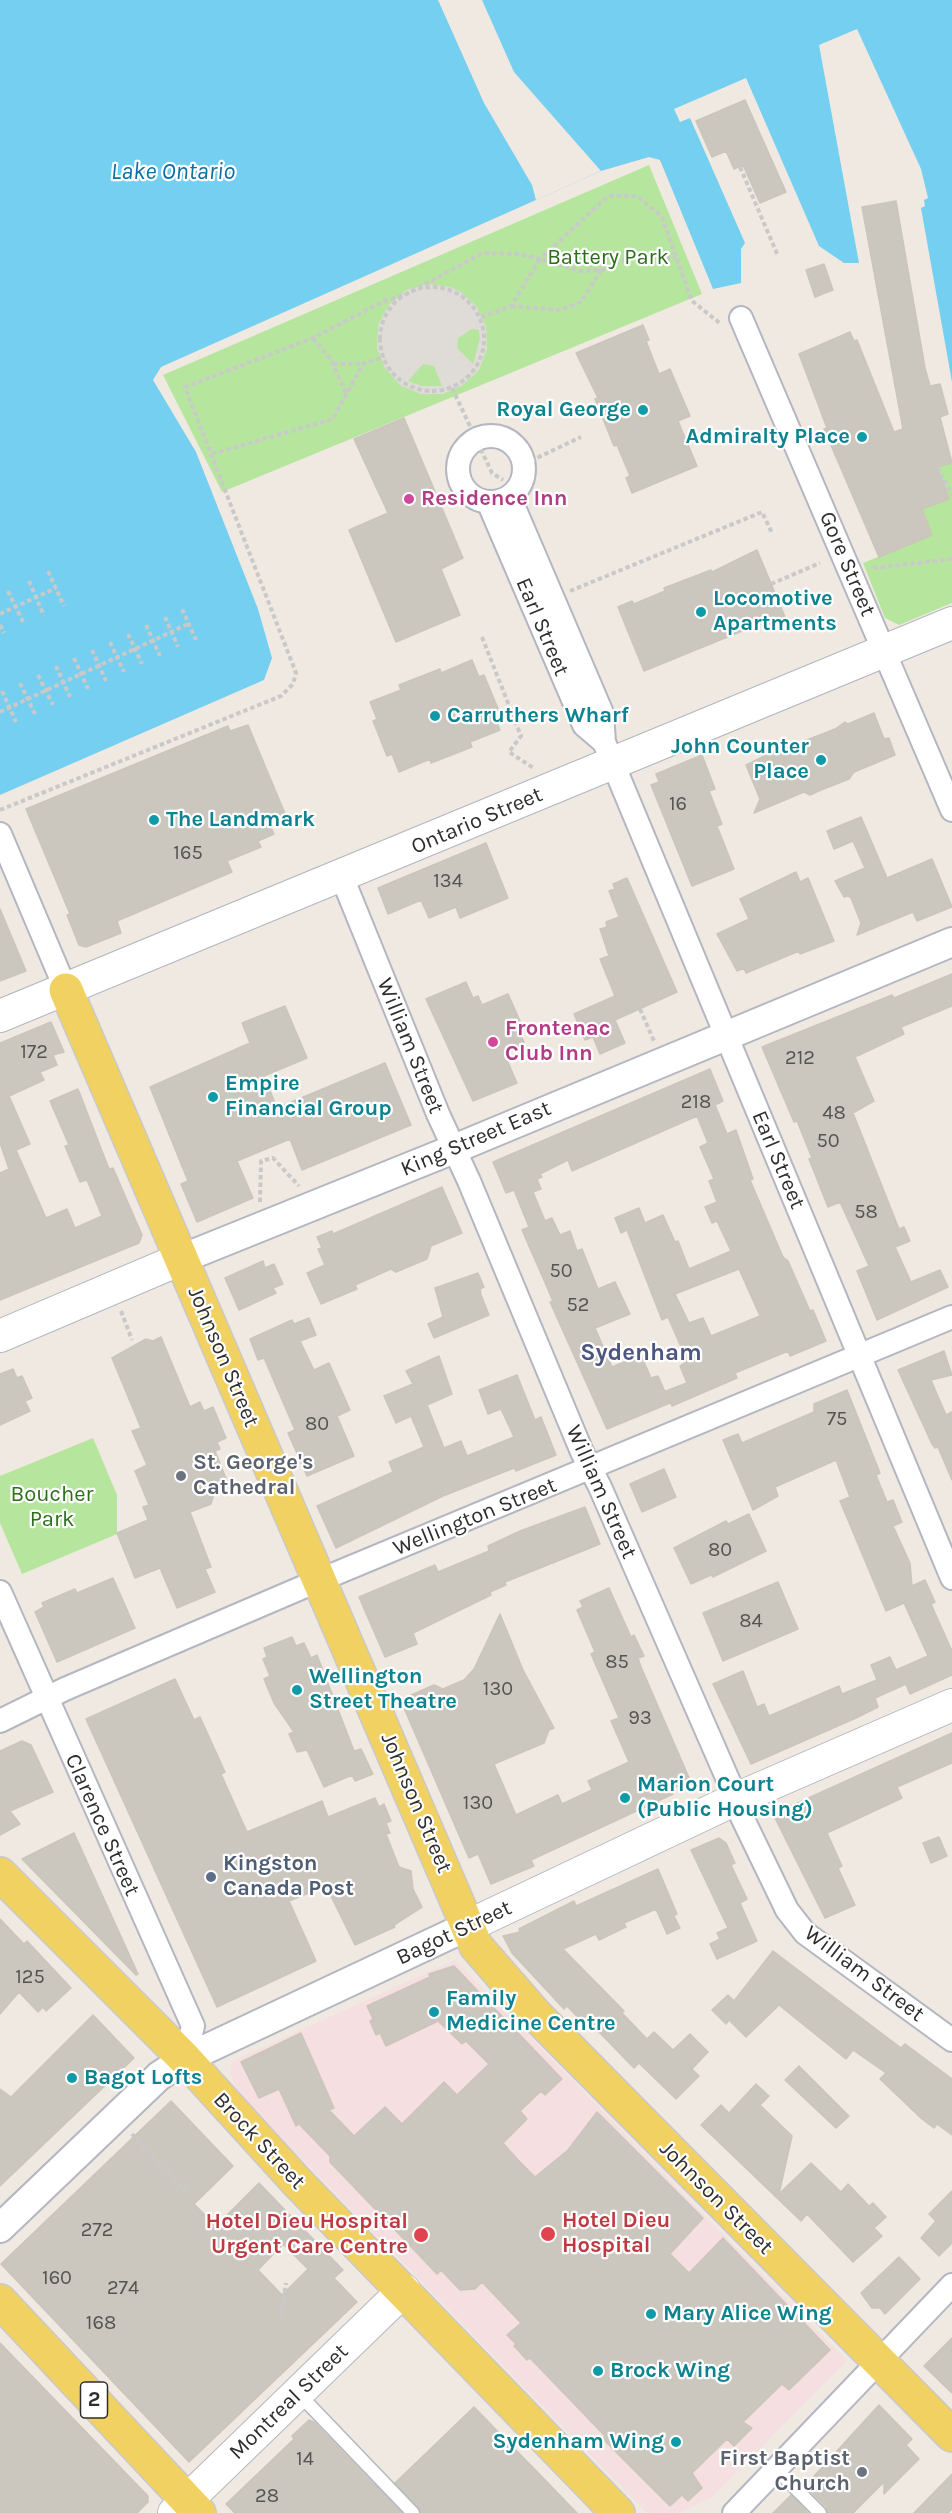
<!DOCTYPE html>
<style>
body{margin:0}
canvas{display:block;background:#efe9e1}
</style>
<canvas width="952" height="2513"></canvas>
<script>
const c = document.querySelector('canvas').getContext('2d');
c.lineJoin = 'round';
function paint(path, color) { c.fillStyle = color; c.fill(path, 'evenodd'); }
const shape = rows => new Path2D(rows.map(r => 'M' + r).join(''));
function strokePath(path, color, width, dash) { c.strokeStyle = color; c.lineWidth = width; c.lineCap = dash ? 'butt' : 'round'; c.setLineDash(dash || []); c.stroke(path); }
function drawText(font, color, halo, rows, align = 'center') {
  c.font = font + ' Karla,sans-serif'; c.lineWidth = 4.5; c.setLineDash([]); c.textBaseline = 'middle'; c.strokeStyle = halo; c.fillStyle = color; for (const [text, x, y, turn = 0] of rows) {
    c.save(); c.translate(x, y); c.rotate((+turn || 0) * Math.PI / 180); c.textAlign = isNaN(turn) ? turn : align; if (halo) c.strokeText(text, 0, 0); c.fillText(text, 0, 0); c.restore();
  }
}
const medical = shape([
 [455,1960,847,2361,712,2497,679,2513,647,2513,250,2106,234,2085,230,2069,233,2061]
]);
const green = shape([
 [649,165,702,294,222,492,163,375],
 [952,463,952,603,899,625,885,618,863,563,932,535,922,509,949,499,937,467],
 [93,1438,117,1495,117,1534,22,1574,0,1523,0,1476]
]);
const plaza = shape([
 [428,284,450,287,461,292,477,307,486,327,487,349,479,370,463,385,443,394,421,394,400,385,385,368,377,348,378,325,389,305,406,290],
 [472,329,479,330,480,339,473,364,457,348,458,338],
 [423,364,434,366,442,386,421,386,408,381]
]);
const water = shape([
 [0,0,952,0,952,382,921,208,925,206,924,200,928,198,921,169,857,29,819,45,859,263,844,263,819,246,746,78,674,109,680,122,690,118,745,243,741,249,741,283,713,289,660,160,649,157,601,171,161,367,153,380,196,452,258,609,272,658,264,680,0,795]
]);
const pier = shape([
 [438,0,482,0,514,72,601,171,536,200,532,185,484,103]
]);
const building = shape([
 [745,100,786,192,760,203,743,165,734,169,726,151,712,157,696,121,745,100],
 [896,201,925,368,930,386,940,384,948,414,940,417,952,463,937,467,949,499,922,509,932,535,879,557,824,429,827,428,799,354,850,332,854,341,857,340,894,432,903,429,862,207,896,201],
 [824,264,833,290,815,297,806,270,824,264],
 [643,325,649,340,646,341,659,374,670,369,690,416,678,421,697,466,632,493,626,478,630,476,617,445,614,446,595,399,598,398,576,353,643,325],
 [404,418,463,558,441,569,460,615,396,642,349,530,388,513,354,439,404,418],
 [757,550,785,617,770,624,769,620,644,671,618,607,632,601,634,604,665,591,664,588,711,570,712,572,757,550],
 [472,660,479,677,484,675,499,711,493,713,500,730,470,742,472,747,431,763,430,759,399,772,392,754,387,756,373,721,377,719,370,702,401,690,399,685,440,669,441,673,472,660],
 [874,713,884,739,889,738,895,755,854,772,849,779,821,790,810,795,804,792,754,813,760,799,746,765,781,748,784,749,835,729,845,722,848,724,874,713],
 [248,725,286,816,269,823,274,834,258,841,261,847,227,861,232,872,117,921,121,933,86,947,79,945,67,915,70,914,26,809,228,726,230,731,248,725],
 [702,755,715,789,709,791,722,824,717,826,734,869,692,886,651,785,659,782,656,774,702,755],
 [861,817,887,878,932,859,952,907,917,921,913,912,857,935,861,923,851,898,848,896,844,897,835,881,865,868,853,841,834,849,827,831,861,817],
 [486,843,508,898,460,918,456,907,429,918,421,900,388,914,378,888,486,843],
 [796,872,800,882,808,878,834,941,800,954,799,951,746,973,744,968,737,971,717,934,749,919,740,899,796,872],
 [627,878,677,992,615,1020,625,1043,600,1054,593,1037,585,1040,574,1014,615,996,600,959,609,956,600,929,607,927,606,922,619,917,609,891,615,889,613,884,627,878],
 [0,909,26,971,0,981,0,909],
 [952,974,952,1006,901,1027,904,1034,855,1057,874,1101,853,1113,899,1229,904,1227,910,1241,895,1247,911,1282,940,1270,948,1287,877,1320,857,1271,869,1266,840,1202,828,1207,809,1159,812,1158,797,1121,794,1122,762,1047,892,995,894,998,952,974],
 [466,982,473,998,478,996,482,1005,508,994,520,1021,515,1023,525,1044,504,1053,517,1083,473,1101,426,999,466,982],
 [285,1006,307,1058,264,1076,277,1108,385,1063,411,1125,302,1170,290,1139,237,1161,253,1198,197,1222,181,1184,188,1181,150,1087,250,1043,242,1023,285,1006],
 [51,1022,64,1052,53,1055,57,1065,40,1072,44,1080,9,1096,30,1144,16,1150,46,1218,67,1209,75,1228,102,1216,87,1180,80,1182,65,1146,69,1145,50,1101,78,1089,109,1169,113,1168,142,1235,139,1243,0,1300,0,1173,9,1169,0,1143,0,1043,51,1022],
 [710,1069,723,1101,715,1105,727,1134,736,1130,753,1179,750,1180,783,1257,788,1261,810,1311,813,1310,826,1341,790,1356,788,1351,735,1373,737,1378,672,1406,666,1391,687,1383,680,1366,687,1361,668,1317,662,1320,627,1230,621,1233,615,1218,639,1208,645,1223,663,1215,675,1242,678,1241,689,1269,731,1251,717,1221,712,1223,705,1207,717,1202,709,1181,714,1179,700,1147,708,1143,697,1116,572,1171,568,1160,540,1174,542,1177,537,1179,541,1189,533,1192,545,1221,552,1218,560,1235,570,1231,577,1251,582,1249,598,1289,615,1282,630,1314,595,1328,612,1367,641,1355,651,1378,658,1376,670,1403,607,1429,550,1302,553,1301,522,1230,529,1227,514,1190,506,1193,493,1162,710,1069],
 [739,1269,760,1316,711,1336,703,1318,689,1323,675,1294,739,1269],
 [442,1187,462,1233,431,1246,427,1259,396,1272,391,1269,355,1285,357,1289,321,1304,307,1273,325,1265,318,1249,322,1248,317,1237,332,1231,333,1234,442,1187],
 [263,1261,265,1268,274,1264,283,1284,273,1288,276,1293,239,1310,225,1278,263,1261],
 [478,1273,484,1287,480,1289,481,1295,489,1315,434,1338,428,1324,443,1317,435,1288,478,1273],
 [309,1318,316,1335,300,1341,314,1370,329,1363,350,1410,337,1416,354,1456,307,1476,288,1433,295,1430,264,1358,258,1360,250,1339,292,1320,294,1324,309,1318],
 [161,1337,190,1407,200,1402,204,1411,213,1407,226,1438,217,1442,220,1449,215,1451,227,1481,216,1486,211,1504,190,1512,211,1567,205,1569,215,1592,177,1608,160,1568,135,1578,117,1533,148,1520,143,1507,149,1505,135,1471,147,1465,132,1431,141,1428,112,1358,146,1339,153,1341,161,1337],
 [944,1351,952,1375,931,1380,946,1415,952,1412,952,1480,938,1447,935,1448,932,1444,898,1370,944,1351],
 [439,1356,452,1394,427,1405,444,1448,461,1441,467,1456,514,1437,501,1409,488,1414,479,1390,517,1375,535,1420,541,1417,556,1455,516,1471,514,1468,443,1496,336,1548,317,1506,393,1472,389,1462,424,1447,411,1416,396,1423,384,1396,413,1384,406,1371,439,1356],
 [13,1369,17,1378,22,1376,32,1398,25,1401,30,1411,0,1425,0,1374,13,1369],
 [847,1390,880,1473,876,1475,887,1502,893,1500,902,1522,893,1526,910,1563,912,1586,925,1580,935,1602,931,1604,952,1651,952,1675,910,1694,906,1684,875,1698,878,1707,856,1718,751,1764,713,1684,743,1671,757,1707,764,1704,769,1716,839,1686,842,1694,877,1680,871,1665,890,1657,896,1670,928,1656,904,1603,886,1611,840,1501,850,1497,836,1460,775,1487,778,1496,753,1510,723,1440,738,1434,742,1443,814,1412,814,1404,847,1390],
 [664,1469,676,1497,642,1512,630,1484,664,1469],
 [585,1507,600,1544,505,1582,506,1585,490,1592,491,1595,413,1633,417,1644,385,1657,359,1597,435,1565,438,1572,489,1551,488,1546,520,1531,585,1507],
 [749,1514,766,1551,713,1577,711,1575,691,1584,674,1548,726,1521,728,1524,749,1514],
 [113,1578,135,1628,57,1662,35,1612,44,1607,42,1603,75,1589,77,1593,113,1578],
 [778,1582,798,1629,723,1661,703,1613,778,1582],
 [609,1588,631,1637,634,1635,644,1656,638,1658,641,1667,690,1780,671,1789,673,1794,531,1860,534,1866,491,1884,478,1854,469,1858,404,1708,409,1696,434,1685,443,1689,464,1680,474,1669,500,1614,523,1670,554,1728,549,1730,544,1743,494,1764,516,1815,558,1795,562,1804,592,1790,588,1781,629,1762,611,1721,619,1718,591,1654,595,1652,577,1610,583,1607,580,1601,609,1588],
 [292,1637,296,1646,304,1643,311,1658,317,1655,354,1751,361,1749,373,1774,355,1781,352,1775,324,1787,307,1750,297,1752,289,1734,294,1732,274,1703,264,1679,270,1676,263,1659,267,1657,264,1648,292,1637],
 [175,1679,194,1720,200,1717,225,1772,221,1774,247,1832,322,1801,328,1817,375,1798,379,1807,384,1804,391,1821,386,1823,390,1833,386,1834,399,1867,411,1871,413,1889,422,1907,394,1925,395,1927,355,1945,326,1886,289,1901,316,1961,217,2007,86,1719,175,1679],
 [952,1733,952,1763,897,1787,902,1798,827,1833,842,1866,838,1868,855,1905,825,1918,773,1814,952,1733],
 [22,1741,31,1745,53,1792,10,1811,20,1824,0,1835,0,1751,22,1741],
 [74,1833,138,1974,136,1975,22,1859,74,1833],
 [939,1837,947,1856,931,1863,923,1843,939,1837],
 [719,1838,726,1843,735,1863,731,1865,747,1899,740,1903,757,1941,717,1959,710,1944,720,1939,717,1933,728,1928,691,1850,719,1838],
 [658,1869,677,1914,674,1916,680,1928,667,1934,656,1909,624,1923,626,1927,599,1940,596,1934,563,1949,624,2011,622,2013,647,2039,654,2032,673,2050,690,2034,708,2052,692,2069,699,2076,676,2099,639,2063,634,2068,601,2034,594,2029,591,2031,567,2006,564,2009,512,1953,503,1936,520,1932,519,1929,574,1901,576,1906,658,1869],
 [0,1919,24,1944,27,1941,71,1988,46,2011,43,2007,38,2012,19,1992,0,2014,0,1919],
 [773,1951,901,2048,905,2044,952,2079,952,2135,937,2124,934,2128,922,2119,880,2079,886,2073,853,2050,846,2059,779,2005,746,2037,729,2020,726,2024,712,2010,728,1995,734,2001,773,1951],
 [454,1966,562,2079,545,2095,541,2091,520,2111,527,2119,503,2143,518,2160,535,2177,568,2150,597,2112,703,2218,670,2254,689,2273,723,2238,830,2350,789,2390,782,2384,743,2422,752,2428,734,2446,727,2439,692,2473,702,2488,688,2501,682,2495,670,2506,603,2439,605,2436,530,2358,527,2360,514,2346,516,2344,507,2335,521,2323,482,2282,475,2289,460,2290,441,2270,437,2274,330,2162,330,2156,299,2124,296,2126,279,2089,259,2098,241,2062,301,2033,334,2108,329,2110,354,2136,385,2107,402,2124,444,2082,457,2095,489,2064,466,2041,462,2044,438,2021,386,2046,380,2033,376,2035,370,2021,373,2019,367,2006,430,1977,429,1974,454,1966],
 [93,2015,134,2058,0,2186,0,2089,11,2097,93,2015],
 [799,2066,849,2116,836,2128,785,2080,799,2066],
 [756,2084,769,2096,760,2105,792,2136,779,2194,811,2163,841,2192,848,2184,869,2206,873,2203,886,2217,874,2228,882,2236,853,2262,807,2214,801,2221,701,2125,721,2105,729,2113,756,2084],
 [171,2101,233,2166,194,2204,216,2226,259,2183,343,2270,334,2278,357,2302,189,2462,1,2264,171,2101],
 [283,2244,308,2269,282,2295,258,2270,283,2244],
 [952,2191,952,2243,939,2256,921,2238,936,2221,929,2214,952,2191],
 [899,2257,920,2279,885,2314,880,2308,872,2308,861,2293,899,2257],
 [952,2338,952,2393,924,2366,952,2338],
 [0,2343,148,2496,148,2502,137,2513,0,2513,0,2343],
 [879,2405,912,2439,906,2445,919,2459,884,2494,884,2482,853,2513,828,2513,826,2507,805,2486,879,2405],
 [474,2407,549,2484,577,2513,421,2513,395,2483,474,2407],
 [309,2420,314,2422,402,2513,235,2513,226,2504,294,2439,292,2436,309,2420],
 [952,2474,952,2509,948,2513,914,2513,952,2474],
 [791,2495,808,2513,773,2513,791,2495]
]);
const path = shape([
 [740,167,778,256],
 '380 339a52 52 0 1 1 104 0a52 52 0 1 1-104 0Z',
 [511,306,560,310,581,302,601,270],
 [481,317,511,306,540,259,581,271,601,270,630,257,658,260,676,257],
 [313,338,331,360,346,393],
 [333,364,363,364],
 [452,388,492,473,503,480],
 [212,454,333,419,363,364,384,357],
 [524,464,581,437],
 [937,467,952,495],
 [873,568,952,559],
 [48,571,64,606],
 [29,581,44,616],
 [771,584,820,563],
 [8,591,24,624],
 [570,591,762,512,772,533],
 [182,609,196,640],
 [0,614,56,588],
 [165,617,178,647],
 [0,625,4,633],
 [146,625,160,656],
 [128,634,142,664],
 [482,637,521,736,509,752,535,769],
 [110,642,124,672],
 [92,650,106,681],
 [74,658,88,689],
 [56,666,70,697],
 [38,675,53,705],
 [20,683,35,714],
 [2,691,16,722],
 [0,712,188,624],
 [0,810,281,696,293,684,296,673,185,387,313,338,384,301,405,295,483,253,520,254,540,259,608,196,637,196,662,217,692,301,721,324],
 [640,1009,654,1041],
 [260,1202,261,1161,273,1158,299,1186],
 [121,1311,132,1340],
 [132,2134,185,2190,183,2192],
 [280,2322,286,2283]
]);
const service = shape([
 [298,2393,413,2513],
 [776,2469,820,2513]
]);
const minor = shape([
 [741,318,952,810],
 '458 469a33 33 0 1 1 66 0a33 33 0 1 1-66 0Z',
 [510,498,602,713,604,742,952,1578],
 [489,504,584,725,604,742],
 [0,834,66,990],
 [342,877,438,1114,469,1181,582,1452,600,1487,729,1782,742,1817,787,1910,805,1933,952,2040],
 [0,1592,193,2026,185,2059],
 [0,1721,65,1689,301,1588,952,1317],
 [734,2513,952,2285]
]);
const tertiary = shape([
 [181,1259,454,1149,952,942],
 [0,2228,159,2076,185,2059,468,1926]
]);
const secondary = shape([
 [0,1016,952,623],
 [0,1336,181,1259],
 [468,1926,736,1799,952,1705],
 [174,2513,404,2290]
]);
const primary = shape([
 [66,990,476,1946,536,2015,952,2435],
 [0,1874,185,2059,297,2182,618,2513],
 [0,2301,199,2513]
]);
const markers = [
 [643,410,6,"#0f9aa8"],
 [862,437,6,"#0f9aa8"],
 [409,499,6,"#d1479c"],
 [701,612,6,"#0f9aa8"],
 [435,716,6,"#0f9aa8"],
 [821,760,6,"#0f9aa8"],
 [154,820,6,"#0f9aa8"],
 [493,1042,6,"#d1479c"],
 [213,1097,6,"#0f9aa8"],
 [181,1476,6,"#6b7280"],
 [297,1690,6,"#0f9aa8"],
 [625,1798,6,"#0f9aa8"],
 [211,1877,6,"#5c6f8a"],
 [434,2012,6,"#0f9aa8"],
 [72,2078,6,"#0f9aa8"],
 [548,2234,8,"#e0444e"],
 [421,2235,8,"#e0444e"],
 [651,2314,6,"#0f9aa8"],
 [598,2371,6,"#0f9aa8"],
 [676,2442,6,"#0f9aa8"],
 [862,2472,6,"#6b7280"]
];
const numberNames = [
 ["16",678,804],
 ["165",188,853],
 ["134",448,881],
 ["172",34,1052],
 ["212",800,1058],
 ["218",696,1102],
 ["48",834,1113],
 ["50",828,1141],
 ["58",866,1212],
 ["50",561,1271],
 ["52",578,1305],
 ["75",837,1419],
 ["80",317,1424],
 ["80",720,1550],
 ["84",751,1621],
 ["85",617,1662],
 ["130",498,1689],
 ["93",640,1718],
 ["130",478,1803],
 ["125",30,1977],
 ["272",97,2230],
 ["160",57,2278],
 ["274",123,2288],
 ["168",101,2323],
 ["14",305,2459],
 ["28",267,2496]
];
const shields = [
 [94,2400,27]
];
const shieldNames = [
 ["2",94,2400]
];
const parkNames = [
 ["Battery Park",608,258],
 ["Boucher",52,1495],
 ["Park",52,1520]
];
const cultureNames = [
 ["Royal George",631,410,"right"],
 ["Admiralty Place",850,437,"right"],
 ["Locomotive",713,599],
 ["Apartments",713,624],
 ["Carruthers Wharf",447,716],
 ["John Counter",809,747,"right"],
 ["Place",809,772,"right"],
 ["The Landmark",166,820],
 ["Empire",225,1084],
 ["Financial Group",225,1109],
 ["Wellington",309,1677],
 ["Street Theatre",309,1702],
 ["Marion Court",637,1785],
 ["(Public Housing)",637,1810],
 ["Family",446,1999],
 ["Medicine Centre",446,2024],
 ["Bagot Lofts",84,2078],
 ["Mary Alice Wing",663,2314],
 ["Brock Wing",610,2371],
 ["Sydenham Wing",664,2442,"right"]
];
const hotelNames = [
 ["Residence Inn",421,499],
 ["Frontenac",505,1029],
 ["Club Inn",505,1054]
];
const streetNames = [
 ["Gore Street",847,564,67],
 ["Earl Street",542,627,67],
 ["Ontario Street",477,821,-23],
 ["William Street",410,1046,68],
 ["King Street East",476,1139,-23],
 ["Earl Street",778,1160,67],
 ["Johnson Street",223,1357,67],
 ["William Street",601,1492,66],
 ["Wellington Street",475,1517,-22],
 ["Johnson Street",416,1803,67],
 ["Clarence Street",102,1825,66],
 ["Bagot Street",454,1933,-25],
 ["William Street",864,1974,37],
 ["Brock Street",259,2141,47],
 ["Johnson Street",716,2198,45],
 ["Montreal Street",289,2402,-44]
];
const worshipNames = [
 ["St. George's",193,1463],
 ["Cathedral",193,1488],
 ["First Baptist",850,2459,"right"],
 ["Church",850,2484,"right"]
];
const serviceNames = [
 ["Kingston",223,1864],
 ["Canada Post",223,1889]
];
const healthNames = [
 ["Hotel Dieu",562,2221],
 ["Hospital",562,2246],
 ["Hotel Dieu Hospital",408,2222,"right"],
 ["Urgent Care Centre",408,2247,"right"]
];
const waterNames = [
 ["Lake Ontario",173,172]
];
const neighbourhoodNames = [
 ["Sydenham",641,1353]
];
paint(medical, '#f5dfe0');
paint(green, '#b6e59e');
paint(plaza, '#dfdcd8');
paint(water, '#75cff0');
paint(pier, '#efe9e1');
paint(building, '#cbc7bf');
strokePath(building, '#cbc5ba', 1.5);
strokePath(service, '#b4b7c1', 15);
strokePath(minor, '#b4b7c1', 26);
strokePath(tertiary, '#b4b7c1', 32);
strokePath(secondary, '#b4b7c1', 34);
strokePath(primary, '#c9c9c9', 36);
strokePath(path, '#c9c9c9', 4, [4.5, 3]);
strokePath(service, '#fff', 12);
strokePath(minor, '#fff', 22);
strokePath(tertiary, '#fff', 28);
strokePath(secondary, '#fff', 32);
strokePath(primary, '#f2d163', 33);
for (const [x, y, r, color] of markers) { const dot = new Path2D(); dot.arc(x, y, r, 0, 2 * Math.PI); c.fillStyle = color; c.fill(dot); strokePath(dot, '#fff', 2); }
drawText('20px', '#555452', null, numberNames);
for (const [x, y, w] of shields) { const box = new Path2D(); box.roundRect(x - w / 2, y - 18, w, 36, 4.5); c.fillStyle = '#fff'; c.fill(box); strokePath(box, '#2e2e2e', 1.5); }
drawText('bold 21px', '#2e2e2e', null, shieldNames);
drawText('22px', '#2c6e1b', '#fff', parkNames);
drawText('bold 22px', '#0d838f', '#fff', cultureNames, 'left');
drawText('bold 22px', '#b23c85', '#fff', hotelNames, 'left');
drawText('22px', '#2e2e2e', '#fff', streetNames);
drawText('bold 22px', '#5b616d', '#fff', worshipNames, 'left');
drawText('bold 22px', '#4e5e75', '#fff', serviceNames, 'left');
drawText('bold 22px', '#be3a42', '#fff', healthNames, 'left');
drawText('italic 24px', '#0d6fa3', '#fff', waterNames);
drawText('bold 24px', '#4d5680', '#fff', neighbourhoodNames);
</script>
